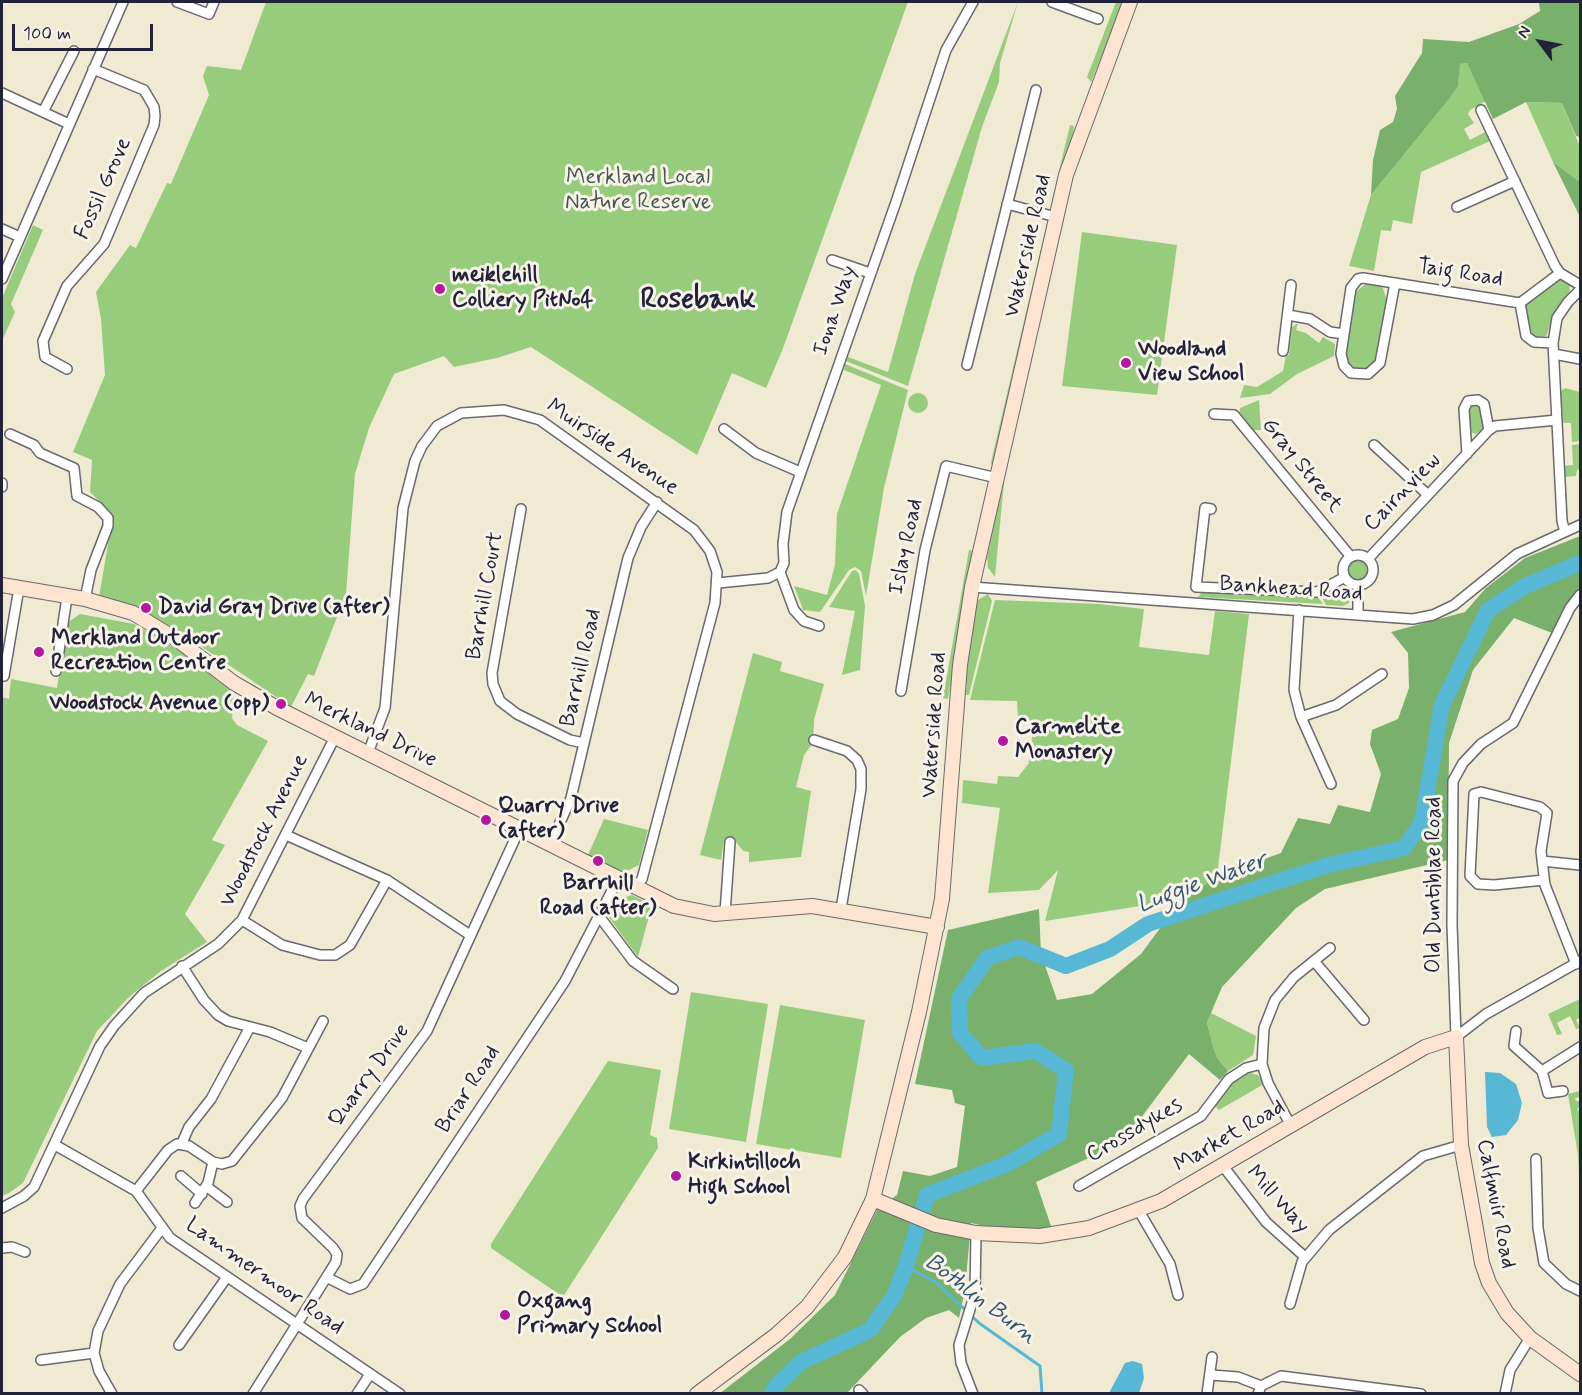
<!DOCTYPE html>
<style>
body{margin:0}
#map{position:relative;width:1582px;height:1395px;overflow:hidden;background:#f0ead3;font-family:Mynerve,sans-serif}
canvas{display:block}
.frame{position:absolute;inset:0;border:3px solid #22223b;pointer-events:none}
.north{position:absolute;left:1510px;top:12px;width:60px;height:60px;-webkit-text-stroke:4px #f7f3e8;paint-order:stroke;rotate:302deg;font-size:16px;font-weight:700;line-height:24px;text-align:center;color:#22223b}
.north::after{content:'';display:block;margin:auto;width:21px;height:27px;background:#22223b;clip-path:polygon(50% 0,100% 100%,50% 72%,0 100%)}
.scale{position:absolute;left:12px;top:24px;width:141px;height:27px;box-sizing:border-box;border:3px solid #22223b;border-top:0;padding-left:8px;font-size:18px;line-height:21px;white-space:nowrap;color:#22223b;-webkit-text-stroke:4px #f7f3e8;paint-order:stroke}
</style>
<div id="map">
<canvas width="1582" height="1395"></canvas>
<div class="frame"></div>
<div class="north">N</div>
<div class="scale">100 m</div>
</div>
<script>
const c = document.querySelector('canvas').getContext('2d');
c.lineJoin = 'round';
function paint(path, color) { c.fillStyle = color; c.fill(path, 'evenodd'); }
const shape = rows => new Path2D(rows.map(r => 'M' + r).join(''));
function strokePath(path, color, width, dash) { c.strokeStyle = color; c.lineWidth = width; c.lineCap = dash ? 'butt' : 'round'; c.setLineDash(dash || []); c.stroke(path); }
function drawText(font, color, halo, rows, align = 'center') {
  c.font = font + ' Mynerve,sans-serif'; c.lineWidth = 6; c.setLineDash([]); c.textBaseline = 'middle'; c.strokeStyle = halo; c.fillStyle = color; for (const [text, x, y, turn = 0] of rows) {
    c.save(); c.translate(x, y); c.rotate((+turn || 0) * Math.PI / 180); c.textAlign = isNaN(turn) ? turn : align; if (halo) c.strokeText(text, 0, 0); c.fillText(text, 0, 0); c.restore();
  }
}
const green = shape([
 [266,2,908,2,782,351,766,388,732,373,697,455,531,347,497,358,454,367,444,356,394,374,369,428,355,474,346,594,314,676,308,674,291,707,205,649,134,605,99,597,113,515,90,492,92,460,73,452,105,375,101,319,96,292,130,245,136,248,167,183,171,184,209,95,203,76,207,66,241,70],
 [1018,2,1000,63,999,82,982,127,908,386,846,361,848,357,888,372,915,274],
 [1116,2,1124,2,1091,82,1087,77],
 [1467,63,1486,101,1470,110,1468,114,1474,123,1464,129,1470,140,1487,131,1490,141,1421,172,1412,224,1393,220,1391,231,1381,230,1374,271,1349,266,1371,195,1450,98,1458,86,1459,64],
 [1526,102,1562,103,1580,147,1580,182,1553,162],
 [1070,125,1074,126,1072,139,1054,200,1052,200],
 [33,225,43,230,11,304,15,312,2,341,2,298],
 [1045,231,1047,231,992,467,991,462],
 [1082,232,1177,245,1157,395,1062,386],
 [1558,280,1569,282,1570,291,1557,310,1546,336,1534,337,1529,334,1525,305],
 [1367,283,1378,284,1383,288,1387,301,1376,362,1367,370,1354,370,1348,366,1344,353,1354,293],
 [1298,323,1296,330,1306,333,1319,343,1323,337,1335,344,1334,356,1297,374,1270,394,1240,398,1244,385,1257,387,1283,371,1286,355,1289,355,1292,327],
 [845,364,908,390,884,488,866,596,861,571,855,567,849,570,820,612,803,610,794,586,827,595,835,565,837,514,881,385,844,370],
 [1565,388,1580,392,1580,441,1572,442,1571,423,1562,423,1561,391],
 '908 403a10 10 0 1 1 20 0a10 10 0 1 1-20 0Z',
 [1259,400,1261,430,1252,430,1239,415,1240,408],
 [1471,404,1478,404,1482,409,1483,429,1476,434,1470,432,1468,408],
 [1580,444,1580,470,1577,470,1576,476,1563,477,1563,466,1573,465,1572,445],
 [1002,482,1004,482,995,577,988,568,987,558],
 [969,550,975,551,960,617,952,686,950,686,948,699,943,698],
 '1348 570a10 10 0 1 1 20 0a10 10 0 1 1-20 0Z',
 [852,571,856,570,859,574,865,606,860,670,842,675,855,611,829,607],
 [1337,586,1349,590,1351,597,1349,603,1343,606,1326,605,1321,595],
 [1203,591,1317,596,1323,604,1198,597],
 [988,594,992,601,969,695,965,695,967,685,964,685,975,602],
 [995,600,1099,604,1144,609,1139,647,1209,655,1215,611,1249,614,1217,876,1185,899,1045,921,1058,870,1039,890,988,893,1000,808,962,803,963,780,997,784,998,776,1018,777,1029,763,1032,737,1029,724,1018,717,1017,701,970,700],
 [80,614,134,624,182,652,234,693,232,718,237,725,268,741,212,840,225,845,185,914,207,942,161,971,129,997,97,1031,23,1183,9,1193,2,1196,2,697,9,699,11,679,57,688,67,623],
 [753,653,782,662,780,671,824,684,814,720,813,743,804,755,796,787,811,791,801,857,749,862,749,852,743,851,736,842,724,840,721,860,700,855],
 [604,819,648,830,639,865,623,873,588,855],
 [632,895,652,905,638,957,608,916,616,900],
 [691,992,768,1004,746,1142,669,1129],
 [1580,999,1580,1017,1576,1020,1580,1028,1576,1029,1570,1016,1557,1023,1562,1034,1557,1035,1548,1014],
 [780,1005,865,1020,841,1158,756,1144],
 [1211,1013,1256,1036,1253,1055,1228,1071,1217,1058,1212,1043,1207,1023],
 [608,1061,661,1070,650,1135,657,1138,658,1148,563,1297,491,1248,491,1244],
 [1247,1072,1258,1075,1264,1084,1219,1110,1215,1106,1226,1089],
 [1580,1091,1580,1097,1575,1098,1576,1101,1580,1101,1580,1107,1577,1109,1580,1112,1580,1202,1578,1155,1568,1094]
]);
const forest = shape([
 [1539,2,1580,2,1580,137,1576,136,1562,103,1526,102,1493,119,1467,63,1460,64,1458,86,1450,98,1371,195,1373,160,1380,130,1393,122,1397,109,1395,96,1422,53,1423,39,1469,42,1519,24,1540,11],
 [1553,162,1580,182,1580,217],
 [1580,536,1580,592,1567,604,1552,633,1514,618,1473,670,1449,743,1448,860,1325,889,1296,908,1222,987,1211,1013,1207,1023,1212,1043,1217,1058,1228,1071,1220,1080,1189,1054,1143,1115,1135,1137,1036,1182,1052,1229,993,1228,971,1223,965,1290,959,1318,949,1310,926,1318,900,1337,847,1393,719,1394,790,1339,835,1295,878,1208,897,1195,903,1171,930,1176,957,1167,965,1106,955,1103,952,1090,915,1084,948,930,1039,909,1041,954,1057,1000,1092,994,1141,954,1178,904,1217,876,1281,853,1298,818,1330,824,1338,805,1370,812,1381,774,1370,744,1372,730,1398,719,1409,688,1408,653,1391,632,1465,612,1486,588,1525,558]
]);
const water = shape([
 [1485,1072,1500,1073,1516,1084,1522,1103,1518,1120,1506,1135,1492,1137,1487,1127],
 [1133,1361,1142,1364,1144,1378,1139,1393,1109,1393,1125,1363]
]);
const stream = shape([
 [906,1266,937,1283,979,1323,1040,1366,1042,1394]
]);
const river = shape([
 [772,1394,776,1386,801,1362,870,1330,894,1296,906,1266,927,1195,1007,1164,1059,1134,1066,1070,1035,1051,982,1058,960,1033,959,999,987,958,1019,947,1066,966,1110,949,1148,924,1328,865,1404,848,1422,822,1442,705,1488,610,1525,586,1580,563]
]);
const street = shape([
 [177,2,209,14,214,2],
 [1052,2,1098,19],
 [2,93,69,124],
 [1481,110,1555,266,1560,273,1580,285],
 [43,112,74,51],
 [1007,204,1056,217],
 [1457,207,1515,181],
 [2,229,20,237],
 [832,260,870,273],
 [2,279,123,2],
 [1395,283,1380,363,1368,374,1351,373,1344,366,1341,354,1351,288,1358,279,1363,278,1520,303,1560,273],
 [1520,303,1526,336,1534,342,1553,343],
 [1288,315,1310,319,1330,332,1344,334],
 [1283,351,1291,285],
 [1554,354,1580,359],
 [967,365,1036,90],
 [67,369,45,357,43,341,67,286,104,244,154,125,155,116,154,107,144,90,93,69],
 [1214,414,1234,415,1351,557],
 [724,429,756,453,800,472],
 [10,434,34,445,40,453,74,468,77,496,98,507,108,518,108,526,91,570,85,599],
 [1374,445,1428,495],
 [1467,454,1464,409,1468,401,1478,400,1484,404,1489,430],
 [2,483,2,487],
 [521,509,492,673,493,684,500,701,517,714,570,740,584,743],
 [1211,509,1205,508,1196,587,1317,592,1345,577],
 [1565,532,1562,521,1553,343,1557,318,1568,302,1580,290],
 '1343 570a15 15 0 1 1 30 0a15 15 0 1 1-30 0Z',
 [1368,559,1489,430,1495,426,1557,420],
 [718,583,768,578,780,572],
 [972,587,1413,619,1433,615,1454,605,1517,554,1580,525],
 [1580,595,1570,608,1513,723,1481,744,1463,763,1453,781,1452,925,1456,1037,1486,1014,1580,961],
 [1299,610,1294,690,1301,717,1331,784],
 [1358,614,1358,585],
 [819,626,804,621,794,610,780,572,784,563,783,544,787,512,896,202,946,50,973,2],
 [56,671,67,597],
 [4,676,19,588],
 [901,691,925,550,946,466,997,478],
 [1301,717,1336,705,1382,674],
 [814,740,847,751,857,760,861,769,861,789,841,909],
 [368,753,385,708,403,508,415,461,422,446,437,426,461,413,504,410,540,420,694,530,710,551,717,572,715,603,642,879,637,885],
 [286,835,387,880,470,935],
 [550,845,571,798,628,558,641,527,657,502],
 [1542,861,1580,865],
 [1544,880,1494,885,1478,884,1470,876,1474,794,1481,792,1540,807,1547,813,1541,851,1545,885,1576,964],
 [725,913,730,842],
 [599,916,633,961,673,989],
 [242,920,282,945,320,955,335,955,350,945,387,880],
 [1314,961,1364,1020],
 [182,966,204,1000,218,1015,228,1021,270,1032,308,1048],
 [1516,1031,1514,1046,1542,1071,1548,1093,1563,1091],
 [1262,1064,1268,1083,1291,1126],
 [1542,1071,1580,1047],
 [182,1143,189,1127,211,1099,250,1027],
 [55,1145,136,1191,170,1238,400,1394],
 [1536,1159,1538,1228,1544,1263,1566,1284,1580,1291],
 [1223,1166,1266,1222,1305,1257],
 [181,1176,202,1194],
 [206,1186,227,1202],
 [1079,1186,1201,1116,1229,1079,1246,1068,1262,1064,1264,1028,1275,1000,1294,977,1330,948],
 [136,1191,168,1150,177,1144,189,1146,213,1162,222,1164,232,1161,282,1098,323,1021],
 [195,1203,208,1183,213,1162],
 [2,1208,24,1196,34,1187,100,1046,114,1026,144,993,218,944,242,920,335,737],
 [1139,1211,1170,1264,1178,1295],
 [2,1248,12,1247,25,1252],
 [328,1278,350,1289,363,1284,565,981,618,879],
 [1290,1304,1302,1262,1329,1230,1423,1156,1461,1145],
 [179,1345,227,1277],
 [41,1360,94,1353],
 [1211,1375,1238,1377,1261,1386],
 [859,1390,863,1394],
 [112,1394,99,1371,94,1353,98,1331,120,1284,162,1228],
 [253,1394,336,1262,337,1254,333,1248,302,1218,300,1206,303,1199,427,1031,519,830],
 [357,1394,370,1374],
 [973,1394,961,1363,959,1345,975,1293,976,1233],
 [1207,1394,1212,1357],
 [1258,1394,1261,1386,1281,1376,1421,1394],
 [1505,1394,1510,1370,1530,1338]
]);
const secondary = shape([
 [2,585,85,599,133,613,179,641,234,683,277,708,674,906,714,914,812,906,937,927],
 [873,1199,936,1225,976,1233,1040,1236,1089,1228,1161,1201,1425,1047,1456,1037,1461,1145,1482,1263,1489,1283,1507,1313,1530,1338,1580,1374],
 [697,1394,776,1335,807,1307,845,1257,873,1199,919,1012,942,899,960,665,972,587,1066,175,1130,2]
]);
const markers = [
 [440,289,6,"#b5179e"],
 [1126,363,6,"#b5179e"],
 [146,608,6,"#b5179e"],
 [39,652,6,"#b5179e"],
 [281,704,6,"#b5179e"],
 [1003,741,6,"#b5179e"],
 [486,820,6,"#b5179e"],
 [598,861,6,"#b5179e"],
 [676,1176,6,"#b5179e"],
 [505,1315,6,"#b5179e"]
];
const parkNames = [
 ["Merkland Local",638,178],
 ["Nature Reserve",638,203]
];
const streetNames = [
 ["Fossil Grove",104,189,-66],
 ["Waterside Road",1029,246,-77],
 ["Taig Road",1460,274,9],
 ["Iona Way",836,311,-71],
 ["Muirside Avenue",612,448,34],
 ["Gray Street",1301,466,51],
 ["Cairnview",1403,493,-46],
 ["Islay Road",907,547,-78],
 ["Bankhead Road",1291,590,4],
 ["Barrhill Court",486,596,-80],
 ["Barrhill Road",582,668,-77],
 ["Waterside Road",935,725,-86],
 ["Merkland Drive",370,731,26],
 ["Woodstock Avenue",265,831,-63],
 ["Old Duntiblae Road",1435,885,-90],
 ["Quarry Drive",370,1076,-54],
 ["Briar Road",469,1090,-57],
 ["Crossdykes",1135,1131,-30],
 ["Market Road",1230,1137,-30],
 ["Mill Way",1277,1200,48],
 ["Calfmuir Road",1495,1204,79],
 ["Lammermoor Road",264,1277,35]
];
const poiNames = [
 ["meiklehill",452,276],
 ["Colliery PitNo4",452,301],
 ["Woodland",1138,350],
 ["View School",1138,375],
 ["David Gray Drive (after)",158,608],
 ["Merkland Outdoor",51,639],
 ["Recreation Centre",51,664],
 ["Woodstock Avenue (opp)",269,704,"right"],
 ["Carmelite",1015,728],
 ["Monastery",1015,753],
 ["Quarry Drive",498,807],
 ["(after)",498,832],
 ["Barrhill",598,884,"center"],
 ["Road (after)",598,909,"center"],
 ["Kirkintilloch",688,1163],
 ["High School",688,1188],
 ["Oxgang",517,1302],
 ["Primary School",517,1327]
];
const waterNames = [
 ["Luggie Water",1202,884,-20],
 ["Bothlin Burn",980,1300,37]
];
const districtNames = [
 ["Rosebank",698,301]
];
paint(green, '#97cc7d');
paint(forest, '#79b06c');
paint(water, '#56b8d4');
strokePath(stream, '#56b8d4', 3);
strokePath(river, '#56b8d4', 16);
strokePath(street, '#6a6870', 12);
strokePath(secondary, '#6a6870', 16);
strokePath(street, '#fff', 9);
strokePath(secondary, '#fde4d0', 14);
for (const [x, y, r, color] of markers) { const dot = new Path2D(); dot.arc(x, y, r, 0, 2 * Math.PI); c.fillStyle = color; c.fill(dot); strokePath(dot, '#f7f3e8', 2); }
drawText('22px', '#45554f', '#f7f3e8', parkNames);
drawText('22px', '#22223b', '#f7f3e8', streetNames);
drawText('bold 22px', '#22223b', '#f7f3e8', poiNames, 'left');
drawText('italic 24px', '#345671', '#f7f3e8', waterNames);
drawText('bold 28px', '#22223b', '#f7f3e8', districtNames);
</script>
